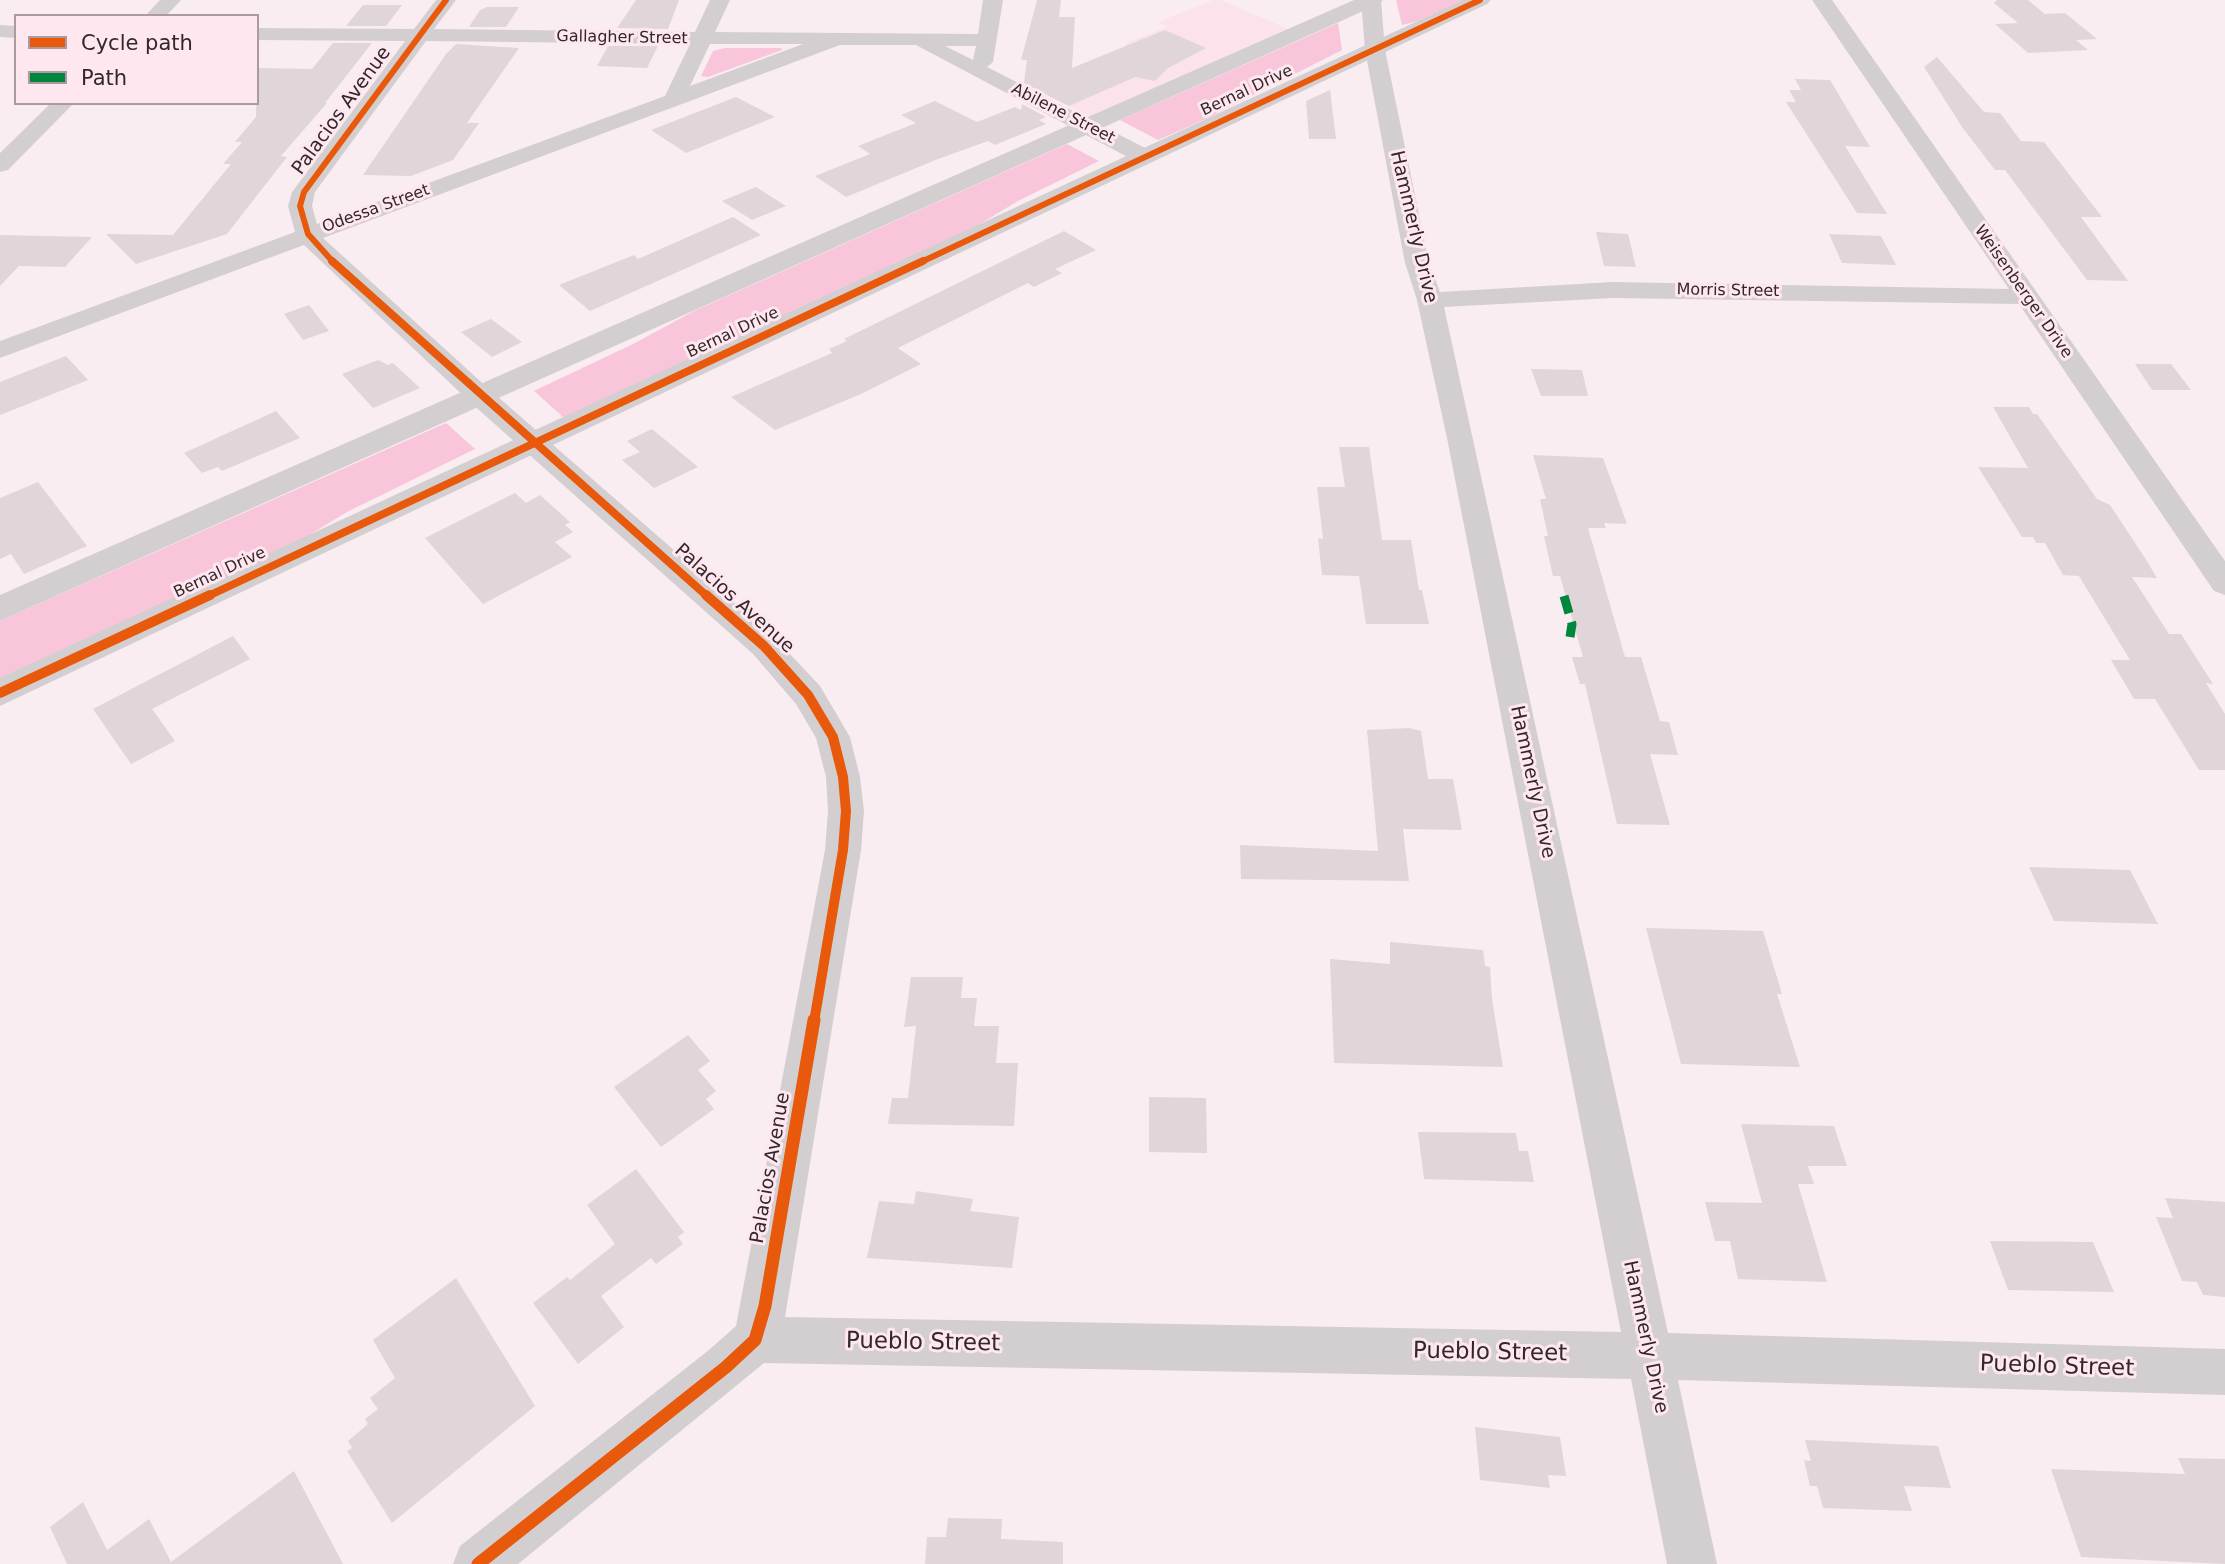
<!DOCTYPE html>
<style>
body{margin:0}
#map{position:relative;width:2225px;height:1564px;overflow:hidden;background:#f9edf1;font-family:"DejaVu Sans",sans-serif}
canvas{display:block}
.legend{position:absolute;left:14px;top:14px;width:245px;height:91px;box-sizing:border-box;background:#ffe7f0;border:2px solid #ad9aa1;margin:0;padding:9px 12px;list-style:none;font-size:21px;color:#32272b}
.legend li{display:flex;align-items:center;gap:14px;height:35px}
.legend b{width:35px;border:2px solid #ad9aa1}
</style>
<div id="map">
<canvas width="2225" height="1564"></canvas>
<ul class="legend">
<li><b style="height:9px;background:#e8590c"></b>Cycle path</li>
<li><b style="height:9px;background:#00873e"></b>Path</li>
</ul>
</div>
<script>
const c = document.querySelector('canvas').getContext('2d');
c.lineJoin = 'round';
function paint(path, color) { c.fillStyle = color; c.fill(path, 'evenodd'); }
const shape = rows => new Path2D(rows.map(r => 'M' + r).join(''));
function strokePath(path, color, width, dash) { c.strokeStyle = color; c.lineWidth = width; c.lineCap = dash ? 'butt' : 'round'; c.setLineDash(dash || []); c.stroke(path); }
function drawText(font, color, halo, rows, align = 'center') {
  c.font = font + ' "DejaVu Sans",sans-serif'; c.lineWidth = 6; c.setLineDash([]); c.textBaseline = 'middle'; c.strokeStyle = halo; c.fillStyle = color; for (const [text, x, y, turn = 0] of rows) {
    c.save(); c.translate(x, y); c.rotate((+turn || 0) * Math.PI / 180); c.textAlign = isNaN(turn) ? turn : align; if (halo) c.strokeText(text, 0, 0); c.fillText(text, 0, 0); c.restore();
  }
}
const built = shape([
 [1213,0,1221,0,1288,29,1089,116,1045,95,1115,68,1128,42,1168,27,1158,22]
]);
const green = shape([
 [1396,0,1464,0,1418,21,1402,25],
 [1338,23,1342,50,1206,119,1158,140,1120,120],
 [725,48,781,48,782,50,708,77,701,76,713,51],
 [1067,144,1099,161,1018,201,975,227,573,414,563,417,534,391,635,343,694,311],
 [446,423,475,449,347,512,306,537,0,679,0,621]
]);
const building = shape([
 [636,0,679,0,668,29,617,28],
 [1037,0,1061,0,1059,17,1075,17,1072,68,1165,30,1206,48,1168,68,1155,81,1135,77,1069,106,1024,83,1027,60,1021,60],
 [1997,0,2028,0,2045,14,2065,13,2097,39,2076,40,2088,50,2028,53,1995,24,2018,23,1994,3],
 [363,5,402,5,386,26,346,26],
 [487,7,519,7,506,27,469,27,480,10],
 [333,43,372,43,325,103,327,103,281,156,287,157,227,234,136,264,106,234,173,235,231,164,223,164,242,142,235,142,256,117,257,68,312,69],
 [456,44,519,48,467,123,479,123,453,160,411,176,363,175,446,54],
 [608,46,658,46,647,68,597,66],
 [1937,57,1984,112,2000,113,2021,141,2044,142,2102,217,2081,217,2128,281,2087,280,2005,170,1995,170,1962,127,1924,67],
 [1795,79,1830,80,1870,147,1845,146,1887,214,1857,213,1786,102,1796,102,1789,90,1801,90],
 [1330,90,1336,139,1309,139,1306,101],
 [736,97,775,117,686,153,651,130],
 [935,101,977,122,1015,107,1021,110,1022,104,1046,117,1039,120,1046,124,995,145,988,141,938,159,846,197,815,176,870,154,858,146,916,123,901,115],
 [756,187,786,206,752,220,722,201],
 [733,217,761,235,590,311,559,285,634,255,638,259],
 [1064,231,1096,250,1055,269,1062,273,1034,287,1028,283,898,348,921,364,861,394,775,430,731,397,832,353,829,349,847,341,844,339],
 [1596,232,1628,234,1636,267,1604,266],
 [1829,234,1881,236,1896,265,1842,263],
 [0,235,92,237,65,267,19,266,0,286],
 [309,305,329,331,303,340,284,314],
 [491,319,522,342,492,357,461,332],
 [66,356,88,380,0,415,0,382],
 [378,360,388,365,393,363,420,388,373,408,342,374],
 [2135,364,2171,364,2191,390,2152,390],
 [1531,369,1582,370,1588,396,1541,396],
 [1993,407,2029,407,2033,414,2037,414,2097,499,2110,505,2145,558,2157,578,2132,577,2169,634,2181,634,2213,684,2206,683,2225,714,2225,770,2199,770,2155,699,2134,699,2111,660,2130,660,2079,576,2063,575,2045,543,2036,543,2033,537,2022,537,1978,467,2028,468],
 [276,411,300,438,222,471,218,467,202,473,184,453],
 [652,429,663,438,698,467,654,488,622,460,640,452,627,441],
 [1339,447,1369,447,1382,540,1411,540,1419,590,1422,590,1429,624,1366,624,1359,576,1322,575,1318,538,1323,539,1317,487,1345,487],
 [1533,455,1603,458,1627,524,1604,523,1606,528,1588,528,1625,657,1641,657,1660,721,1669,722,1678,755,1650,754,1670,825,1617,824,1585,684,1580,684,1572,657,1583,657,1560,576,1553,576,1544,536,1548,536,1540,499,1546,499],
 [38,482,87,546,24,574,11,554,0,559,0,498],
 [515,493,526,503,540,495,570,522,565,525,573,532,555,542,572,557,483,604,425,538],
 [233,636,250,659,152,709,175,741,131,764,93,709],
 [1409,728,1421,731,1428,779,1453,779,1462,830,1403,829,1409,881,1241,879,1240,845,1378,851,1367,730],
 [2029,867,2130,870,2158,924,2054,921],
 [1646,928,1763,931,1782,994,1777,994,1800,1067,1681,1064],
 [1390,942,1483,950,1485,966,1490,967,1492,999,1503,1067,1334,1063,1330,959,1390,964],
 [911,977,963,977,961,998,977,998,974,1026,999,1026,996,1063,1018,1063,1014,1126,888,1124,892,1098,908,1098,916,1026,904,1027],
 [688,1035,710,1061,698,1070,716,1091,706,1099,714,1109,661,1147,614,1087],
 [1149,1097,1206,1098,1207,1153,1149,1152],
 [1741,1124,1834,1126,1847,1166,1808,1166,1814,1184,1798,1184,1827,1282,1738,1279,1730,1241,1715,1241,1705,1202,1762,1203],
 [1418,1132,1516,1133,1519,1151,1528,1151,1534,1182,1424,1179],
 [636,1169,684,1232,678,1237,683,1244,656,1264,651,1258,601,1296,624,1327,578,1364,533,1303,567,1277,570,1280,615,1244,587,1205],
 [916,1191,973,1199,970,1211,1019,1217,1012,1268,867,1258,879,1201,914,1204],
 [2165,1198,2225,1202,2225,1297,2203,1295,2197,1282,2182,1281,2156,1217,2173,1218],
 [1990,1241,2093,1242,2114,1292,2008,1290],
 [456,1278,535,1406,392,1523,347,1451,352,1448,348,1441,368,1424,365,1419,378,1409,370,1398,395,1378,373,1340],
 [1475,1427,1560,1437,1566,1476,1548,1475,1550,1488,1480,1480],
 [1805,1440,1938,1446,1951,1488,1904,1486,1912,1511,1823,1508,1817,1486,1810,1486,1804,1460,1811,1461],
 [2178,1458,2225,1459,2225,1564,2081,1557,2051,1469,2185,1474],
 [294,1471,343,1564,67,1564,50,1527,83,1502,107,1550,149,1519,171,1562],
 [948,1518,1002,1519,1001,1539,1063,1542,1063,1564,925,1564,927,1537,946,1537]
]);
const minor = shape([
 [160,0,181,0,166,16,145,16,160,0],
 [436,0,456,0,434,29,695,32,710,0,730,0,715,32,978,34,983,0,1003,0,993,62,987,67,1153,152,1156,157,1153,162,1137,162,916,45,840,45,323,238,490,390,775,638,820,686,850,737,860,777,864,811,861,850,785,1317,1621,1332,1447,438,1417,300,1405,263,1365,50,1361,0,1381,0,1385,50,1429,263,1440,292,1613,282,2009,289,1812,0,1832,0,2225,561,2225,595,2214,591,2019,304,1613,298,1444,307,1668,1333,2225,1349,2225,1395,1678,1380,1717,1564,1667,1564,1631,1379,764,1363,518,1564,453,1564,460,1546,709,1350,736,1326,825,850,828,811,826,777,816,738,796,704,753,654,470,402,304,245,0,358,0,341,295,232,288,206,292,192,405,41,257,40,257,28,414,29,436,0],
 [426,41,690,44,665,96,317,224,312,206,315,192,426,41],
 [710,44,803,44,690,86,710,44],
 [945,46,976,46,973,60,945,46],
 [0,25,16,26,16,38,0,37,0,25],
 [51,103,74,103,8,170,0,172,0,153,51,103]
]);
const tertiary = shape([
 [1354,0,1383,0,1379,4,0,621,0,595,1354,0],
 [1463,0,1491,0,1487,4,0,706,0,678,1463,0]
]);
const quiet = shape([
 [1564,596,1572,624,1570,637]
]);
const cyclewayFar3 = shape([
 [334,263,308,234,300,206,304,192,446,0],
 [919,263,1480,0]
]);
const cyclewayFar2 = shape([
 [332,261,708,597],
 [206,597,923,261]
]);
const cyclewayFar1 = shape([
 [706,595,764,646,808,695,833,737,843,777,846,811,843,850,814,1022],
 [0,693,210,595]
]);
const cycleway = shape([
 [478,1564,726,1367,755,1340,765,1306,814,1020]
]);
const farStreetnames = [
 ["Gallagher Street",622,38,1],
 ["Bernal Drive",1247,91,-25],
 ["Abilene Street",1063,114,27],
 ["Odessa Street",376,209,-20],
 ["Morris Street",1728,291,1],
 ["Weisenberger Drive",2023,292,55],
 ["Bernal Drive",733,333,-25],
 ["Bernal Drive",220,573,-25]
];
const streetNames = [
 ["Palacios Avenue",342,111,-54],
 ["Hammerly Drive",1413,227,77],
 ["Palacios Avenue",734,599,42],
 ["Hammerly Drive",1532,782,78],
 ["Palacios Avenue",771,1168,-80],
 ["Hammerly Drive",1645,1337,78]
];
const nearStreetnames = [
 ["Pueblo Street",923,1343,1],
 ["Pueblo Street",1490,1353,1],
 ["Pueblo Street",2057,1367,2]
];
paint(built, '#fce2eb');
paint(green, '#f9c5da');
paint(building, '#e0d5d9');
paint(minor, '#d3cfd0');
paint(tertiary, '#d3cfd0');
strokePath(quiet, '#00873e', 9, [18, 9]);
strokePath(cyclewayFar3, '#e8590c', 6);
strokePath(cyclewayFar2, '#e8590c', 8);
strokePath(cyclewayFar1, '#e8590c', 10);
strokePath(cycleway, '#e8590c', 13);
drawText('16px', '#32272b', '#ffe7f0', farStreetnames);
drawText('19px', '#32272b', '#ffe7f0', streetNames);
drawText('23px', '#32272b', '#ffe7f0', nearStreetnames);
</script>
